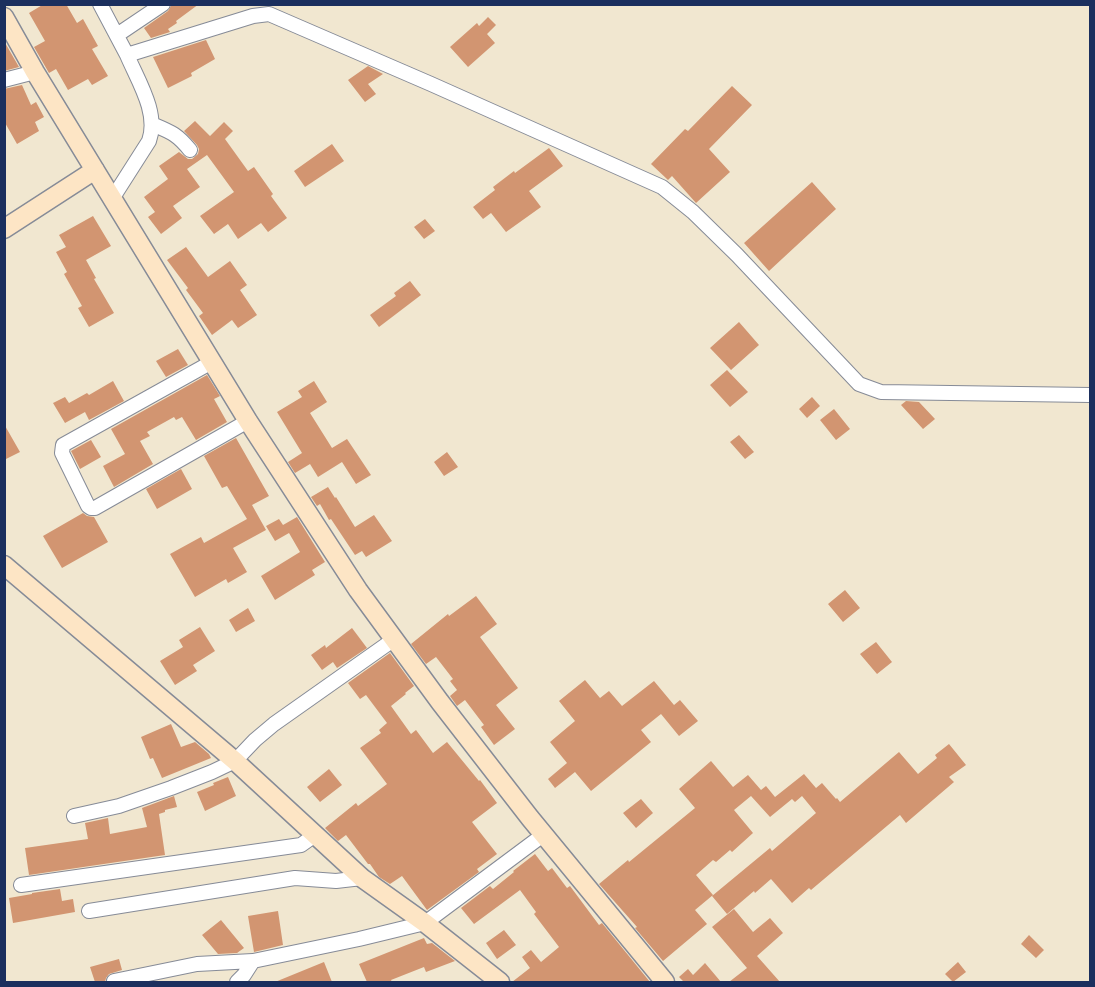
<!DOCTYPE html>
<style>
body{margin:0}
#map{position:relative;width:1095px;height:987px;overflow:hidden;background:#f1e7d0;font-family:"Architects Daughter",sans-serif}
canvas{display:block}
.frame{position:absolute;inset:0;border:6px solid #1b2f5e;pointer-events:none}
</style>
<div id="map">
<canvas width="1095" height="987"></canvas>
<div class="frame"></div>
</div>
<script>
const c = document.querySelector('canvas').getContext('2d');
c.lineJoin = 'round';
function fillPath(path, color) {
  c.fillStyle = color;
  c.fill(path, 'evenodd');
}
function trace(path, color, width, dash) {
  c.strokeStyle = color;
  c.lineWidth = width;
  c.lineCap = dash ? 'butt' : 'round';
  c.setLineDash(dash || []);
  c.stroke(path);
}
fillPath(new Path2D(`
 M 44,4 L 66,4 L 77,23 L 83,19 L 98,46 L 92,49 L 108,76 L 92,85 L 88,79 L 68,90 L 56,69 L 49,73 L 34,47 L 45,41 L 29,13 Z
 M 172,4 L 199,4 L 176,21 L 177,23 L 168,29 L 170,32 L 151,38 L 144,28 L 168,11 Z
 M 488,17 L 496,25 L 487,34 L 495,43 L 468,67 L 450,47 L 477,23 L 479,26 Z
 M 206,40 L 215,59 L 191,73 L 192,76 L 168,88 L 153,57 Z
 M 4,41 L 19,67 L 4,71 Z
 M 368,66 L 383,74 L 368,84 L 376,94 L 365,102 L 348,80 Z
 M 22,85 L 31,105 L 36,102 L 44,117 L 35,122 L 39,131 L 17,144 L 4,121 L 4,89 Z
 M 732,86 L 752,105 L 709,149 L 730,172 L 696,203 L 672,176 L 668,180 L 651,164 L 685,129 L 688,131 Z
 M 195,121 L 210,136 L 224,122 L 233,131 L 225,139 L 248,171 L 254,167 L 273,194 L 271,196 L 287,218 L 268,232 L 261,223 L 238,239 L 228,224 L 214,234 L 200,216 L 234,192 L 207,155 L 187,169 L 200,187 L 173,206 L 182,218 L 161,234 L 148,217 L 155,212 L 144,197 L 168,179 L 159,166 L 179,152 L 188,159 L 192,159 L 198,154 L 199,149 L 197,145 L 184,131 Z
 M 332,144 L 344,161 L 305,187 L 294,171 Z
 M 549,148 L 563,166 L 529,191 L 541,207 L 506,232 L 491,213 L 483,219 L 473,207 L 495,190 L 493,187 L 514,171 L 515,173 Z
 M 812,182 L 836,209 L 769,271 L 744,243 Z
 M 93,216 L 111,246 L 86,260 L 96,278 L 94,279 L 114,313 L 89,327 L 78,308 L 82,306 L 64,274 L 67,272 L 56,252 L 66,247 L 59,235 Z
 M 425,219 L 435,231 L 424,239 L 414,227 Z
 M 186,247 L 208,277 L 230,261 L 247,285 L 240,290 L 257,315 L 238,328 L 232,320 L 212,335 L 199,316 L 203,313 L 186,290 L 188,288 L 167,260 Z
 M 410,281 L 421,295 L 379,327 L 370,315 L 396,296 L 394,293 Z
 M 739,322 L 759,345 L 731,370 L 710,348 Z
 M 178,349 L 188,365 L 166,377 L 156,361 Z
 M 727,370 L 748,392 L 730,407 L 710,385 Z
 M 207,375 L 220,396 L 214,399 L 227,422 L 196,440 L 182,417 L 176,420 L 174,417 L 147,432 L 150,436 L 140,441 L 153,464 L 114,487 L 103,466 L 125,454 L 111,429 Z
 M 113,381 L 124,401 L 89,420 L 85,412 L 65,423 L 53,403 L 65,397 L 69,403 L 87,393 L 89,395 Z
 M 314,381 L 327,402 L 310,413 L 332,448 L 347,439 L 371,475 L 356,484 L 342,462 L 318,477 L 310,464 L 295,473 L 288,462 L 302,453 L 277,412 L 302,397 L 298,391 Z
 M 812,397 L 820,406 L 807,418 L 799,409 Z
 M 906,401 L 919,402 L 935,419 L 923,429 L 901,405 Z
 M 834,409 L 850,429 L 836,440 L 820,420 Z
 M 4,424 L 20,452 L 4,460 Z
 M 739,435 L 754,452 L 745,459 L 730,442 Z
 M 236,438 L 269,496 L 252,505 L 266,530 L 233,548 L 247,572 L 228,583 L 226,579 L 195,597 L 170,554 L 201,537 L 204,543 L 247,519 L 227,486 L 222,488 L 204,456 Z
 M 91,440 L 101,457 L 80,469 L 71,451 Z
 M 447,452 L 458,467 L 444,476 L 434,462 Z
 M 181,469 L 192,489 L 157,509 L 146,489 Z
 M 328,487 L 335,498 L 336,497 L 355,527 L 374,515 L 392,541 L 366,557 L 362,551 L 355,555 L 331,519 L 329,520 L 320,504 L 317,506 L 311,497 Z
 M 83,513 L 87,516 L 94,517 L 108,542 L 62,568 L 43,536 Z
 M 297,517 L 325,562 L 312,570 L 315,575 L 275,600 L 261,576 L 300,552 L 289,533 L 275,541 L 266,526 L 279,519 L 283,525 Z
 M 845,590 L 860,608 L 843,622 L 828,604 Z
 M 476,596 L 497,624 L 480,637 L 518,688 L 496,705 L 515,729 L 494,745 L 481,727 L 484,725 L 465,700 L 457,706 L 450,696 L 457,690 L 450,681 L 453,679 L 436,657 L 426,664 L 411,644 L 448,614 L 449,616 Z
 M 248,608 L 255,621 L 236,632 L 229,620 Z
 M 200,627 L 215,651 L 193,665 L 197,671 L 175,685 L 160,661 L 183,647 L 179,640 Z
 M 352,628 L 367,648 L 337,668 L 333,662 L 322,670 L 311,655 L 325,645 L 326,648 Z
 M 876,642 L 892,662 L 877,674 L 860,654 Z
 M 390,653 L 414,686 L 405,693 L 406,694 L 391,706 L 411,734 L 416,730 L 433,753 L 447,742 L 479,781 L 480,780 L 497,803 L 472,822 L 497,854 L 477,869 L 479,872 L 427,910 L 402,876 L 390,884 L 379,877 L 370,864 L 368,864 L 346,835 L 338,841 L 325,828 L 356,803 L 358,806 L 387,784 L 360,748 L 381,733 L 379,730 L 387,723 L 366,695 L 360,699 L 348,683 Z
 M 585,680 L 600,698 L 609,691 L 622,706 L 654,681 L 674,705 L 680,700 L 698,721 L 679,736 L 661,714 L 641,730 L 651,742 L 591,791 L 575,772 L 555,788 L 548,779 L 567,763 L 550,742 L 575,721 L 559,701 Z
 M 171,724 L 181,747 L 195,742 L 209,754 L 211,758 L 162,778 L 153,758 L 150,759 L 141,737 Z
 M 949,744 L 966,765 L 949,777 L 954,782 L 906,823 L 900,815 L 811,890 L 809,888 L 792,903 L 771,879 L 755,893 L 754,891 L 727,914 L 712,896 L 770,848 L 772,851 L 816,813 L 802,796 L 795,802 L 792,799 L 770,817 L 751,796 L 734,810 L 753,833 L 732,852 L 730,850 L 716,862 L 713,860 L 696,875 L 713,895 L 695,910 L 707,924 L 663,961 L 635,928 L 637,927 L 599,884 L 628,860 L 629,862 L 695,808 L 679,789 L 711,761 L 733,787 L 748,775 L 761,790 L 766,786 L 775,797 L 804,774 L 816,788 L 822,783 L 836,799 L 837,798 L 840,802 L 899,752 L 918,774 L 937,758 L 935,755 Z
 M 329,769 L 342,785 L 320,802 L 307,787 Z
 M 228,777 L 236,796 L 205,811 L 197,792 L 214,785 L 213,783 Z
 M 174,796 L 177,807 L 165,810 L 165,812 L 159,814 L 165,855 L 29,875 L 25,848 L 88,839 L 85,823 L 108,818 L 110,834 L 147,827 L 142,808 Z
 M 641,799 L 653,813 L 636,828 L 623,813 Z
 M 535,854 L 548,871 L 552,868 L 567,888 L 570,886 L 599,925 L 602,923 L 650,982 L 512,982 L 530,968 L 522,957 L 531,950 L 541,962 L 559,947 L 534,914 L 536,912 L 520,890 L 474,924 L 461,908 L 490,886 L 493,889 L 514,872 L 513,871 Z
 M 60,889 L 62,901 L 73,899 L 75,912 L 13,923 L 9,898 L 32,894 L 32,893 Z
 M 734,909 L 753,932 L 770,918 L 783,933 L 757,956 L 780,982 L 729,982 L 747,968 L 712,927 Z
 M 278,911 L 283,945 L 254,952 L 248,916 Z
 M 221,920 L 244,948 L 237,953 L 218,954 L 202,935 Z
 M 504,930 L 516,945 L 497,959 L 486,943 Z
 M 1029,935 L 1044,950 L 1036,958 L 1021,944 Z
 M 424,938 L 427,944 L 432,943 L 455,961 L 426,972 L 424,967 L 391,980 L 392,982 L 367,982 L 359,964 Z
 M 119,959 L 122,970 L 109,974 L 106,978 L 105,982 L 95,982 L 90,967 Z
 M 324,962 L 332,982 L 275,982 Z
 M 958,962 L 966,972 L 953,982 L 945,974 Z
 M 705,963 L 721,982 L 684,982 L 679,977 L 688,969 L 693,975 Z`), '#d29571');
const street = new Path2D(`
 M 100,4 L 127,55
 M 117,35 L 163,4
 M 4,80 L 35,72
 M 152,124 C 171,132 177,134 190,150
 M 112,199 L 149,141 C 159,113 138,81 127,55 L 253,16 L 269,14 L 431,84 L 662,187 L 693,212 L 737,255 L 859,384 L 881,392 L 1090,395
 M 212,362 L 63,445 L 62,453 L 88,506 L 91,508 L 95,508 L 248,421
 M 74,816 L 119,806 L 171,788 L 212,772 L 235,761 L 255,740 L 274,724 L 393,640
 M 21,885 L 301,845 L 315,835
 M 89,911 L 295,878 L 336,881 L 362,878
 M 114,981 L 197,964 L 253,961
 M 237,982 L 244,975 L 253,961 L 359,939 L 425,923 L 543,835`);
const secondary = new Path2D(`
 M 4,17 L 35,72 L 248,421 L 358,590 L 440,702 L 530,818 L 665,982
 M 4,229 L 95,170
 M 4,565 L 235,761 L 362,878 L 425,923 L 500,982`);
trace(street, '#868b97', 16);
trace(secondary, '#868b97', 21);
trace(street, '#fff', 14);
trace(secondary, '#fde5c5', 18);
</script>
